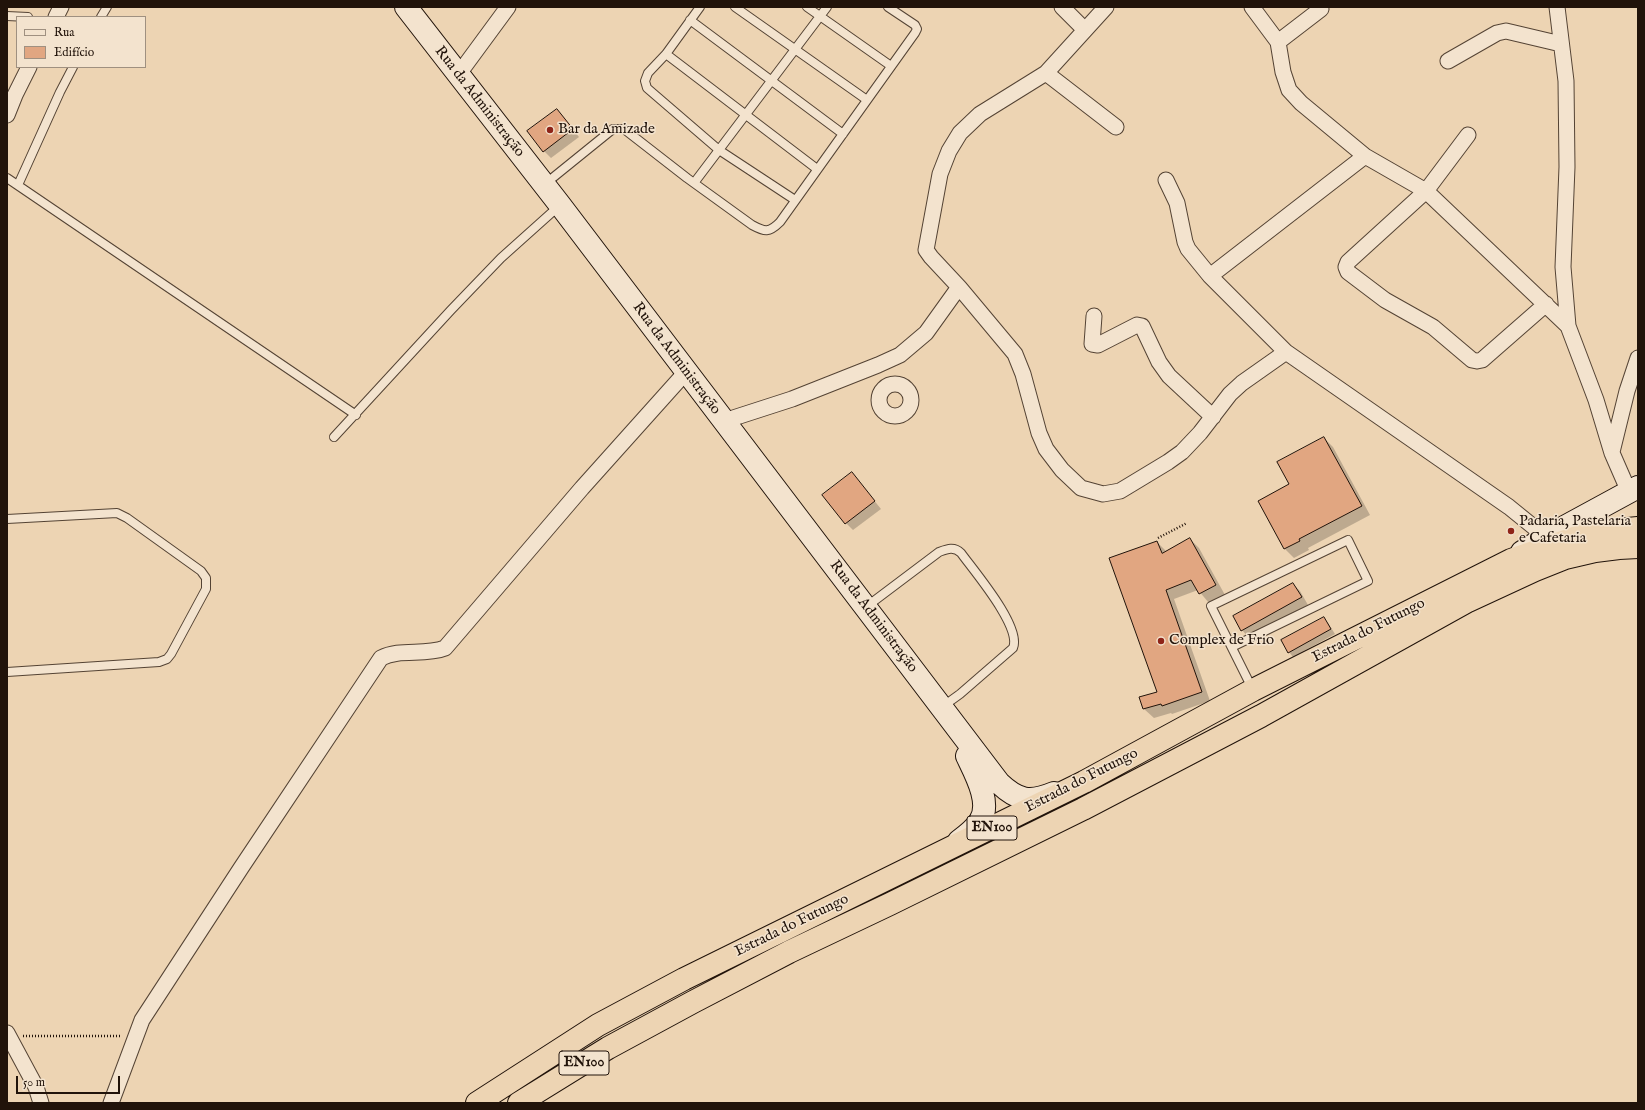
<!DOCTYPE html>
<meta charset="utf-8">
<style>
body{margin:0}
#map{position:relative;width:1645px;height:1110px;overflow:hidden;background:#edd4b3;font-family:"IM FELL English",serif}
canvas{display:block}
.frame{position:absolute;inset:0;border:8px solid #21130a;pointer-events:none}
.legend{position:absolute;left:16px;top:16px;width:130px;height:52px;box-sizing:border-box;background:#f3e3ce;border:1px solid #9f9080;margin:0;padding:5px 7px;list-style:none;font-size:12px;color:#21130a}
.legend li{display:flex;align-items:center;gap:8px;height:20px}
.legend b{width:20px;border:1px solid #9f9080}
.scale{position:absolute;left:16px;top:1076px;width:104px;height:18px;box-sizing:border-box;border:2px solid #21130a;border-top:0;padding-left:5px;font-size:12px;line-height:14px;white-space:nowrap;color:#21130a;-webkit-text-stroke:3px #f3e3ce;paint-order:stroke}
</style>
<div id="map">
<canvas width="1645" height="1110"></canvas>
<div class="frame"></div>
<ul class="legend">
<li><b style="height:5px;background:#f3e3ce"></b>Rua</li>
<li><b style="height:11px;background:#e1a681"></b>Edifício</li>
</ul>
<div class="scale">50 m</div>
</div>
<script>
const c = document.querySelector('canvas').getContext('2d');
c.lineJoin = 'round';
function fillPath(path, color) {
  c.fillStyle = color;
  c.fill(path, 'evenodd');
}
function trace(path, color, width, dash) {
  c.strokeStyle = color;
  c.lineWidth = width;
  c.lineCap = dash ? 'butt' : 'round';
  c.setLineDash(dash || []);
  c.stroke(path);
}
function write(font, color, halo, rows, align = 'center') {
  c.font = font + ' "IM FELL English",serif';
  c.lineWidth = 3;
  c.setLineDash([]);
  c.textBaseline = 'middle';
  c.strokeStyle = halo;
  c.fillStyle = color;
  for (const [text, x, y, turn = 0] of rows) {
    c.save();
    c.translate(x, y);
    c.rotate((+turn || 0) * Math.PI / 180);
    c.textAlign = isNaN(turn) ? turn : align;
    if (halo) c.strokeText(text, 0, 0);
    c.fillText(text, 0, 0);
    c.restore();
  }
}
fillPath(new Path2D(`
 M 557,110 L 579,137 L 551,158 L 544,151 Z
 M 1324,438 L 1333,447 L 1370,515 L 1308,548 L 1309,550 L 1294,558 L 1285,549 L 1259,502 L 1290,485 Z
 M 852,473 L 881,509 L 853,530 L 846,523 Z
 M 1190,539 L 1199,548 L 1225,595 L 1209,603 L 1198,590 L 1174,599 L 1210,701 L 1172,714 L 1171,713 L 1154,718 L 1144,709 L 1141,697 L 1158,692 L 1157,542 L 1166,551 Z
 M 1293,584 L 1300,591 L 1308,605 L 1249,638 L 1242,630 Z
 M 1324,618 L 1328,623 L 1335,634 L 1293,657 L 1289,652 Z`), '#0003');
const building = new Path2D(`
 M 557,109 L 573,129 L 543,152 L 527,131 Z
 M 1324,437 L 1362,506 L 1299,539 L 1300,541 L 1284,549 L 1258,501 L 1289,484 L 1277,462 Z
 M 852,472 L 875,501 L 845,524 L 822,495 Z
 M 1190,538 L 1216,585 L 1199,594 L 1191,580 L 1166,590 L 1202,692 L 1162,706 L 1161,704 L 1143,709 L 1139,697 L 1157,692 L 1109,558 L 1157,541 L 1162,553 Z
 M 1293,583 L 1302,597 L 1241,631 L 1233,616 Z
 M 1324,617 L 1331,629 L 1288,653 L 1281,640 Z`);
fillPath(building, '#e1a681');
trace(building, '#21130a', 1);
const lane = new Path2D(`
 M 700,7 L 666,54 L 648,73 L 645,81 L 647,88 L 719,150 L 795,200
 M 735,7 L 867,100
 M 807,7 L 891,66
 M 7,16 L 28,17
 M 101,17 L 107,7
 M 690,20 L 843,134
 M 666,54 L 817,169
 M 7,178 L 356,415
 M 694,183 L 827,7
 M 545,184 L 613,129 L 624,129 L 687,178 L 752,225 C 765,232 769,233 780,222 L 915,33 L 917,29 L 915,25 L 888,7
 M 18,185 L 60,92 L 73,67
 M 334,437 L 451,310 L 501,258 L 559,206
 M 7,519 L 117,513 L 127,518 L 201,571 L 206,578 L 206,589 L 171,654 L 167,659 L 159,662 L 7,672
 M 866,607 L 939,552 C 947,549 954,546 961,553 C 974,571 1022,627 1013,648 L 960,694 L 942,707
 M 1232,647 L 1368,581 L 1348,540 L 1211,606 L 1253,690`);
const street = new Path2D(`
 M 1062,7 L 1085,30
 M 1106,7 L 1046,73 L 980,114 L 960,133 L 949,151 L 940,174 L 926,250 L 931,257 L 959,287 L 1015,354 L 1023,374 L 1039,433 L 1046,449 L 1062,470 L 1081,488 L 1103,494 L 1120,491 L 1168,462 L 1182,452 L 1200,433 L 1230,394 L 1242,383 L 1286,352
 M 1252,7 L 1278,42 L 1283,72 L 1289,90 L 1301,103 L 1365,156 L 1426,191 L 1568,326
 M 1557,7 L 1566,81 L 1567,167 L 1563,267 L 1568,326 L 1596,400 L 1612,453 L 1629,492
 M 56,17 L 61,7
 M 1278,42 L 1321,9
 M 1448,61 L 1497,33 L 1506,31 L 1561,44
 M 1046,73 L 1116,127
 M 458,75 L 508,7
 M 7,115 L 15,95 L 29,67
 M 1468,135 L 1426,191 L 1348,262 L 1346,267 L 1348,272 L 1385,300 L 1433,327 L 1472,360 L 1477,361 L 1482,360 L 1546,304
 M 1166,180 L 1177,203 L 1185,242 L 1188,249 L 1210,276 L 1286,352 L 1509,507 L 1546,537
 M 1210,276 L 1365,156
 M 1094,316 L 1092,344 L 1098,345 L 1137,325 L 1142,326 L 1159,362 L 1169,376 L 1213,417
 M879 400a16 16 0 1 1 32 0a16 16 0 1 1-32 0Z
 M 724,421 L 792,399 L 878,365 L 900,355 L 926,333 L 959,287
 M 1612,452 L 1627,391 L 1638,358
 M 7,1033 L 36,1087 L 41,1103
 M 111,1103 L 142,1020 L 241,868 L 381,658 C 400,648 424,656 445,648 L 582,488 L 686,372`);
const secondary = new Path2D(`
 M 406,7 L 560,205 L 999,783 C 1018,801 1030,803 1054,793
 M 1522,552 L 1546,537 L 1638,487
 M 959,841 C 967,835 975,829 980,821 C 992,803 975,773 967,756`);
const highway = new Path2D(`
 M 477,1103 L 598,1025 L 684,979 L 1084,782 L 1253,690 L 1511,560 L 1583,535 L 1607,531 L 1638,528
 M 519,1103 L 608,1048 L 693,1002 L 789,952 L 890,904 L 1083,809 L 1261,716 L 1468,601 L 1535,570 L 1565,558 L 1595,551 L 1619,548 L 1638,547`);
trace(lane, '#544334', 10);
trace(street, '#544334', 17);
trace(secondary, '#21130a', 24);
trace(highway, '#21130a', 24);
trace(new Path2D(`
 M 1158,538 L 1187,523
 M 23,1036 L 122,1036`), '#21130a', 2.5, [1, 2]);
trace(lane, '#f3e3ce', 8);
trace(street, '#f3e3ce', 15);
trace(secondary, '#f3e3ce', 22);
trace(highway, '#edd4b3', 22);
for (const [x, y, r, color] of [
 [550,130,4,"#8f2418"],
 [1511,531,4,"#8f2418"],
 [1161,641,4,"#8f2418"]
]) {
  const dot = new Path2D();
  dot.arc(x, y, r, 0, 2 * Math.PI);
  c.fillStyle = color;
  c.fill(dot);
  trace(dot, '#f3e3ce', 1.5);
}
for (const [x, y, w] of [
 [992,828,50],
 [584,1063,50]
]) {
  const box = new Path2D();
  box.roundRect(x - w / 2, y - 12, w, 24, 3);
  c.fillStyle = '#f3e3ce';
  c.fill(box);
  trace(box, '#21130a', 1);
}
write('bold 14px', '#21130a', null, [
 ["EN100",992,828],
 ["EN100",584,1063]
]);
write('15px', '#21130a', '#f3e3ce', [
 ["Rua da Administração",479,102,52],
 ["Rua da Administração",676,359,53],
 ["Rua da Administração",873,617,53],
 ["Estrada do Futungo",1369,631,-27],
 ["Estrada do Futungo",1082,781,-27],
 ["Estrada do Futungo",792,926,-26]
]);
write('15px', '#21130a', '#f3e3ce', [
 ["Bar da Amizade",558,130],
 ["Padaria, Pastelaria",1519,522],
 ["e Cafetaria",1519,539],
 ["Complex de Frio",1169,641]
], 'left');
</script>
